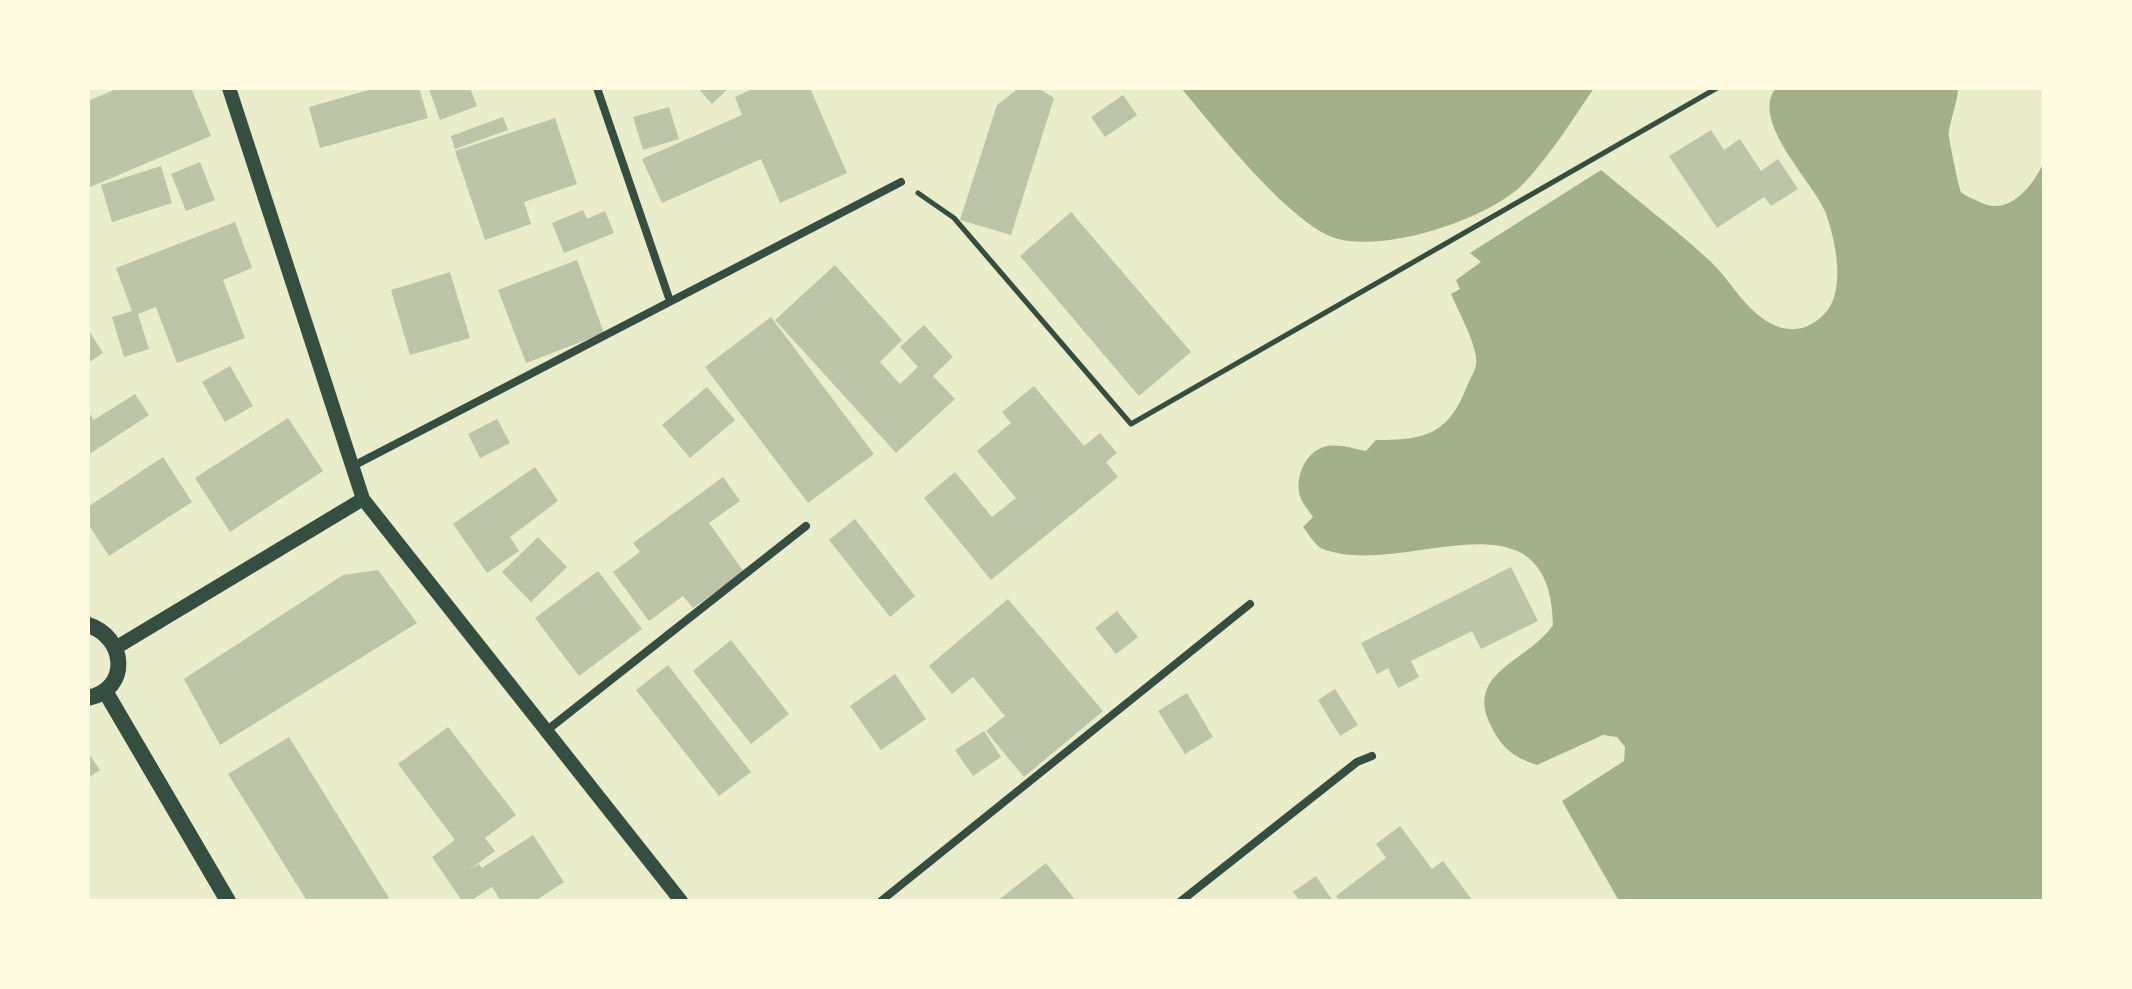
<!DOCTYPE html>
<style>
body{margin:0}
#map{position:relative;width:2132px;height:989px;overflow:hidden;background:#e9edc9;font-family:Literata,serif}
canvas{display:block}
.frame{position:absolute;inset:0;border:90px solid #fefae0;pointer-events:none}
</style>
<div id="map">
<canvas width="2132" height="989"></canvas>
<div class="frame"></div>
</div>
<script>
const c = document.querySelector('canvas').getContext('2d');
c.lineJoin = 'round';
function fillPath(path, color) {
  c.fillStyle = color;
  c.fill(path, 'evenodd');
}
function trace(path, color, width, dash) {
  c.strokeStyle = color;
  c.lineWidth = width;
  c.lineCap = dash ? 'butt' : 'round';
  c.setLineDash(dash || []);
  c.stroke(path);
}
fillPath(new Path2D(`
 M 1181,88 L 1594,88 C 1573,119 1551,154 1525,182 C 1491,219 1381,255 1332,237 C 1285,218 1215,128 1181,88 Z
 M 1776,88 L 1958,88 C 1958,103 1947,128 1949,137 C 1950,144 1959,189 1961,192 C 1965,196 1973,199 1978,201 C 2007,218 2032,188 2044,162 L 2044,901 L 1619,901 L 1562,801 L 1624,761 L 1625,747 L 1617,737 L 1603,735 L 1537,765 C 1513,757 1502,748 1491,726 C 1464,672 1528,662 1553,625 C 1550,481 1403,580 1323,549 C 1315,546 1309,534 1303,527 L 1313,517 C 1309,511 1302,503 1300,496 C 1294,476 1307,449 1328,446 C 1340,444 1355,449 1366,451 L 1376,440 C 1425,440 1448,435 1467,386 C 1471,376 1478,369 1476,357 C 1473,337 1459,313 1451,294 L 1460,289 L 1456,280 L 1481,262 L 1470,253 L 1601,170 C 1637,200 1675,229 1709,260 C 1733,282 1746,315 1779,327 C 1798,333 1814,326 1827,311 C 1846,287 1835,238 1825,211 C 1813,182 1749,120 1776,88 Z`), '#a3b18a');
fillPath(new Path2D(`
 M 119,88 L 191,88 L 211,136 L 90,187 L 88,101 Z
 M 376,88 L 419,88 L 428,118 L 320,148 L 309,107 Z
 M 470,88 L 477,106 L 440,120 L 429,89 Z
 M 698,88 L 729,88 L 712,104 Z
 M 755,88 L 810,88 L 847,173 L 780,203 L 761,159 L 662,203 L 642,159 L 742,115 L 735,97 Z
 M 1019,88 L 1038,88 L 1054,98 L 1011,235 L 960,220 L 997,105 Z
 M 1123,95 L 1137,115 L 1105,137 L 1091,117 Z
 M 669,107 L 679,139 L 643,150 L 633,117 Z
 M 503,117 L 508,130 L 455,149 L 451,136 Z
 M 555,118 L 577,184 L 524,202 L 531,224 L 485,240 L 455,151 Z
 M 1711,130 L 1724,150 L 1740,139 L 1761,171 L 1778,159 L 1798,189 L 1771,206 L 1764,197 L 1717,228 L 1669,156 Z
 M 200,162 L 215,200 L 186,211 L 171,174 Z
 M 161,166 L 172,203 L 112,222 L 101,185 Z
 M 583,210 L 587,219 L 605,211 L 614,233 L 564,253 L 552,223 Z
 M 1071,212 L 1191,352 L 1139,396 L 1020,256 Z
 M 235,222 L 252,268 L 223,280 L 245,338 L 177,363 L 156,307 L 138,314 L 149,349 L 124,357 L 112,317 L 132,311 L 116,268 Z
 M 577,260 L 604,333 L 526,363 L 498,290 Z
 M 835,265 L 902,340 L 880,362 L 900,384 L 918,367 L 900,347 L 924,325 L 953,357 L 933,376 L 955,399 L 896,453 L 775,320 Z
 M 450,272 L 470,338 L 410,355 L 391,290 Z
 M 771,317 L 874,454 L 808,503 L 705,367 Z
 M 88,329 L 103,353 L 88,363 Z
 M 230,366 L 253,406 L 225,422 L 202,382 Z
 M 1034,386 L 1084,446 L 1100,433 L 1117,453 L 1106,462 L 1118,477 L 991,580 L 924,498 L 955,472 L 992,517 L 1016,498 L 977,451 L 1011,423 L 1002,412 Z
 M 707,387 L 735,420 L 690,458 L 662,425 Z
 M 135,394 L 149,415 L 88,455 L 88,411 L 94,420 Z
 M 288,418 L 323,471 L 230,532 L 195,478 Z
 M 497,419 L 510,443 L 480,458 L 468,434 Z
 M 163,457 L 192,502 L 109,556 L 88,524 L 88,507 Z
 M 535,467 L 558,501 L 510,537 L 519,551 L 487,573 L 453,524 Z
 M 723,477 L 740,501 L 709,523 L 744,572 L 693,608 L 683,596 L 649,621 L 613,572 L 640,552 L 633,543 Z
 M 855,519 L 915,596 L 890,617 L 829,540 Z
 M 538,537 L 567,567 L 531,602 L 502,572 Z
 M 1511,567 L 1538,621 L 1481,649 L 1472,631 L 1411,661 L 1419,677 L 1398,688 L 1388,668 L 1377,674 L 1361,643 Z
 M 378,570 L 417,623 L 220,745 L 184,679 L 343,575 Z
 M 598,571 L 642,629 L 579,676 L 535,618 Z
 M 1008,599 L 1103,711 L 1024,777 L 986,731 L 1005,716 L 973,677 L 952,694 L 929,666 Z
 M 1117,611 L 1138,637 L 1116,654 L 1095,628 Z
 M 731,640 L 789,714 L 751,744 L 693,671 Z
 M 668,665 L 751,772 L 719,796 L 636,690 Z
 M 895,674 L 926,719 L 881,750 L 850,706 Z
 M 1335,689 L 1358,725 L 1340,736 L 1318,700 Z
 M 1187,693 L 1213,737 L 1185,754 L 1158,711 Z
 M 448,727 L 516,815 L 485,838 L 495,851 L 469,870 L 479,864 L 482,868 L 533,835 L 564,882 L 535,901 L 501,901 L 492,887 L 470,901 L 462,901 L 432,857 L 455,840 L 398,764 Z
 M 984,731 L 1001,757 L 973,776 L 955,750 Z
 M 289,737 L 389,898 L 385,901 L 307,901 L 228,774 Z
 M 88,752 L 100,770 L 88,778 Z
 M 1400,826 L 1432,869 L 1443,861 L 1473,901 L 1340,901 L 1336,896 L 1386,858 L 1376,844 Z
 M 1046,863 L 1076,901 L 997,901 Z
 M 1316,876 L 1333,901 L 1300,901 L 1293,892 Z`), '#bcc5a7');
trace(new Path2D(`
 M 918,193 L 954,218 L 1131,424 L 1717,88`), '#344e41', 5);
trace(new Path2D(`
 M 597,88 L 670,301
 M 353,466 L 901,182
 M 546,731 L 806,526
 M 881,901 L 1250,604
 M 1181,901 L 1357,762 L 1372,756`), '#344e41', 8);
trace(new Path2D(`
 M 229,88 L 363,499 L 681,901
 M 117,647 L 363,499`), '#344e41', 14);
trace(new Path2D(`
 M 88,625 C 126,637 131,689 88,698
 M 105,691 L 228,901`), '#344e41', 16);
</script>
